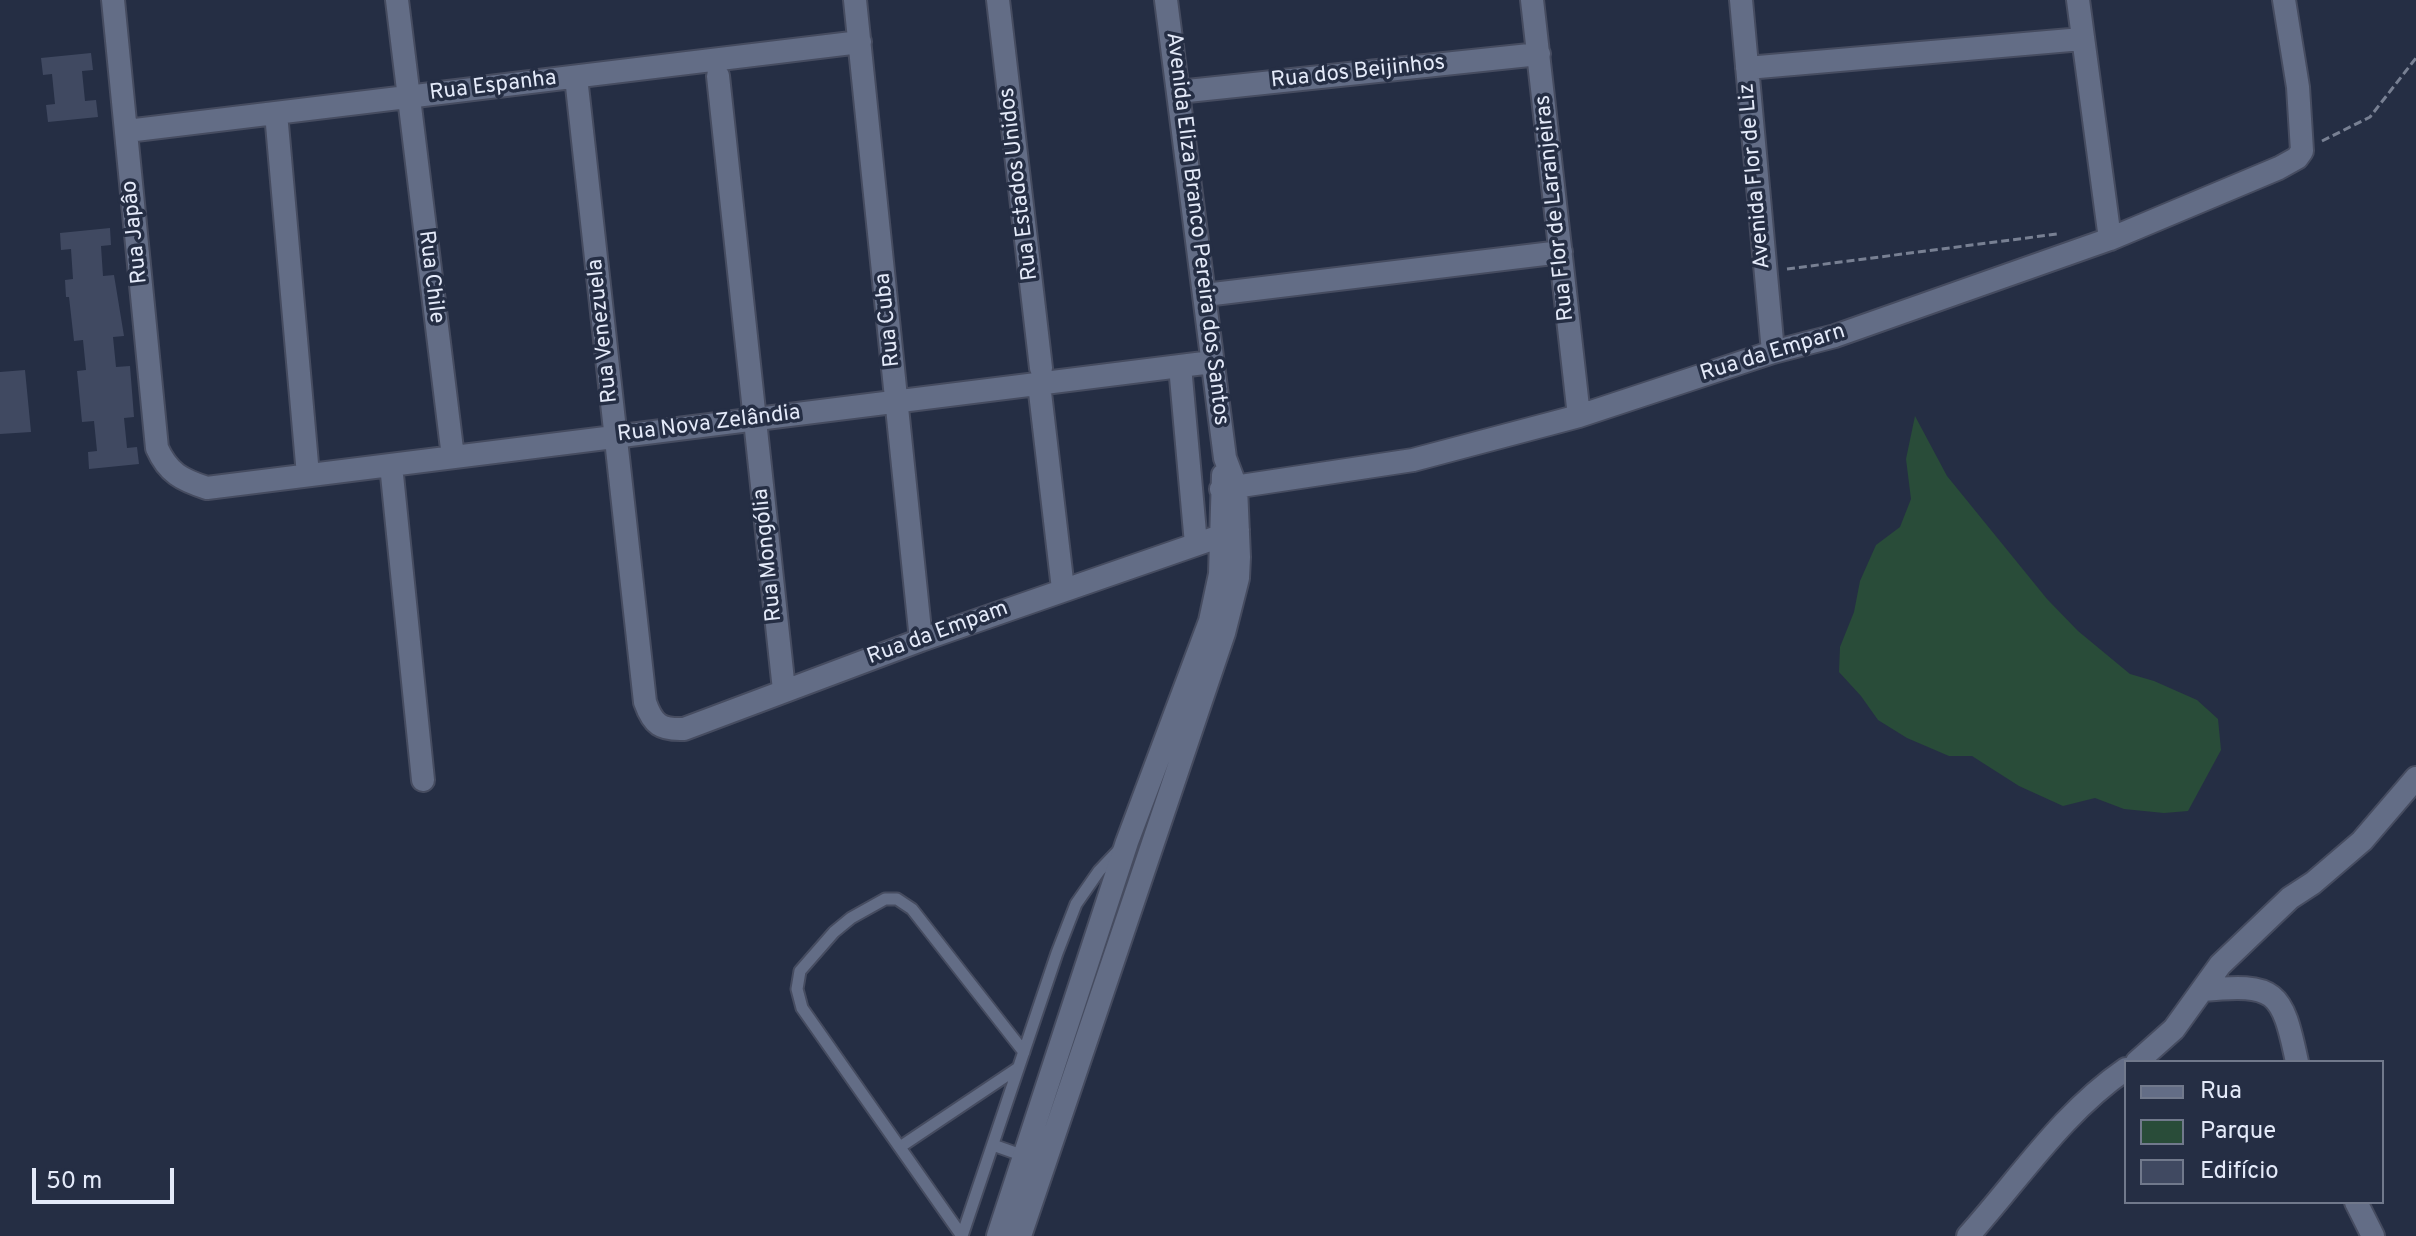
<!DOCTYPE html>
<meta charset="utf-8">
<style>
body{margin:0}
#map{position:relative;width:2416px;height:1236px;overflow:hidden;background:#252e44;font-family:Overpass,sans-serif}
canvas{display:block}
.legend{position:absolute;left:2124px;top:1060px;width:260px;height:144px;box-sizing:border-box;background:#252e44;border:2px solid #71798c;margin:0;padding:10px 14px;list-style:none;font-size:24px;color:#e4eaf9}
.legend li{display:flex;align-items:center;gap:16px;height:40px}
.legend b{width:40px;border:2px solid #71798c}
.scale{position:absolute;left:32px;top:1168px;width:142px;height:36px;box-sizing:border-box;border:4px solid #e4eaf9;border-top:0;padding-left:10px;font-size:24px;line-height:28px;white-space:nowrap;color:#e4eaf9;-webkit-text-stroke:6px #252e44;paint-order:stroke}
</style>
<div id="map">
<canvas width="2416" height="1236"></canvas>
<ul class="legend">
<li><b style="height:10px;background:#636d86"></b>Rua</li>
<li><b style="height:22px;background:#294c39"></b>Parque</li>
<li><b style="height:22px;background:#404961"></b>Edifício</li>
</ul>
<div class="scale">50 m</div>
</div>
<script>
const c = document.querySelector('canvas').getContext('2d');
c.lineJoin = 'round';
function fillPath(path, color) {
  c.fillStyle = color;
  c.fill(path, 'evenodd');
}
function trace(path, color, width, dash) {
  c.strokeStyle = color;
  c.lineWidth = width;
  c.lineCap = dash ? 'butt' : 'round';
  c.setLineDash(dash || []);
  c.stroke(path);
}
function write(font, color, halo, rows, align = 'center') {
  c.font = font + ' Overpass,sans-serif';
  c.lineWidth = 7;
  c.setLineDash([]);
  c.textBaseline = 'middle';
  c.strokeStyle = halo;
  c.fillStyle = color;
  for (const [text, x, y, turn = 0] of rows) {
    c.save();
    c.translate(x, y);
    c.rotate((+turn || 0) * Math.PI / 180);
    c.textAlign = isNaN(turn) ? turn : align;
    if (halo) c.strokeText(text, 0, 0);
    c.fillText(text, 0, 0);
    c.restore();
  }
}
fillPath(new Path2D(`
 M 1915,416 L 1947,476 L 2047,599 L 2078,631 L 2130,674 L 2154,681 L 2197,700 L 2218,719 L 2221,750 L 2188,811 L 2164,813 L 2124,809 L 2095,798 L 2063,806 L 2019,786 L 1972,756 L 1949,756 L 1907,738 L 1878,720 L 1861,696 L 1839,672 L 1840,647 L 1854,612 L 1860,581 L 1876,545 L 1900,527 L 1911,499 L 1906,459 Z`), '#294c39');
fillPath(new Path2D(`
 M 91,53 L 93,70 L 82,71 L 85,101 L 96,100 L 98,117 L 48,122 L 46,105 L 55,104 L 52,74 L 43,75 L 41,58 Z
 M 110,228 L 111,245 L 101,246 L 103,276 L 114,275 L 124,336 L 113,337 L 116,367 L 130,366 L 134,417 L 124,418 L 127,448 L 137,447 L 139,464 L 89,469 L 88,452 L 97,451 L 94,421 L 82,422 L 77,371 L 86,370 L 83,340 L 74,341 L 69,297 L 66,297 L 65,280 L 73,279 L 71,249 L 61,250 L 60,233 Z
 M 25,370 L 31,432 L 0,434 L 0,372 Z`), '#404961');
const lane = new Path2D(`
 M 993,1145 L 1024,1156
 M 900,1147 L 1018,1068
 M 962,1236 L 802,1008 L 797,989 L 800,971 L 834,932 L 851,918 L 885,899 L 897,899 L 912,909 L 1024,1052
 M 962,1236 L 1057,953 L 1076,904 L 1099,871 L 1118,851`);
const street = new Path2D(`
 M 113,0 L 157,448 C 168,473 182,480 207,488 L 1212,362
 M 397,0 L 453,457
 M 855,0 L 921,640
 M 998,0 L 1041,368
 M 1532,0 L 1579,416
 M 1741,0 L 1773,352
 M 2078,0 L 2110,239
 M 1747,68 L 2082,39
 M 718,76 L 784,690
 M 576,77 L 645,702 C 653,725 661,730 684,729 L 921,640 L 1238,530
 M 1178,92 L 1539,54
 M 276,113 L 308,475
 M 127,131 L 860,42
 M 1205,295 L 1561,252
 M 1180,366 L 1196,544
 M 1039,384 L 1063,589
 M 391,465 L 423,780
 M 1221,489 L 1413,460 L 1579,416 L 1773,352 L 1835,336 L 2110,239 L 2279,168 L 2297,158 L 2302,151 L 2298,87 L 2284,0
 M 2202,990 C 2276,983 2282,990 2297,1062
 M 2137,1062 L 2174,1029 L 2220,965 L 2290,898 L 2313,883 L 2362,841 L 2416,778
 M 2356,1202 L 2373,1236
 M 998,1236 L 1127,842 L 1210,621 L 1220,574 L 1223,475
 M 1020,1236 L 1224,633 L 1238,578 L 1239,557 L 1236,487 L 1225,458 L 1166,0
 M 1968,1236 C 2020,1178 2062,1113 2126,1069`);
trace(lane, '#464c60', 15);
trace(street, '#464c60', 26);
trace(new Path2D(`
 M 2322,141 L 2370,117 L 2416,58
 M 1787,269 L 2057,234`), '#788093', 3, [8, 4]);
trace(lane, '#636d86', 11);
trace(street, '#636d86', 22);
write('22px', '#e4eaf9', '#252e44', [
 ["Rua dos Beijinhos",1358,73,-6],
 ["Rua Espanha",493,87,-7],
 ["Avenida Flor de Liz",1756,176,-95],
 ["Rua Estados Unidos",1020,184,-97],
 ["Rua Flor de Laranjeiras",1556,208,-96],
 ["Avenida Eliza Branco Pereira dos Santos",1196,229,83],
 ["Rua Japâo",136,232,-96],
 ["Rua Chile",430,277,83],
 ["Rua Cuba",889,320,-96],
 ["Rua Venezuela",604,331,-96],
 ["Rua da Emparn",1773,354,-17],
 ["Rua Nova Zelândia",709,425,-7],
 ["Rua Mongólia",769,555,-96],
 ["Rua da Empam",938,634,-20]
]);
</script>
